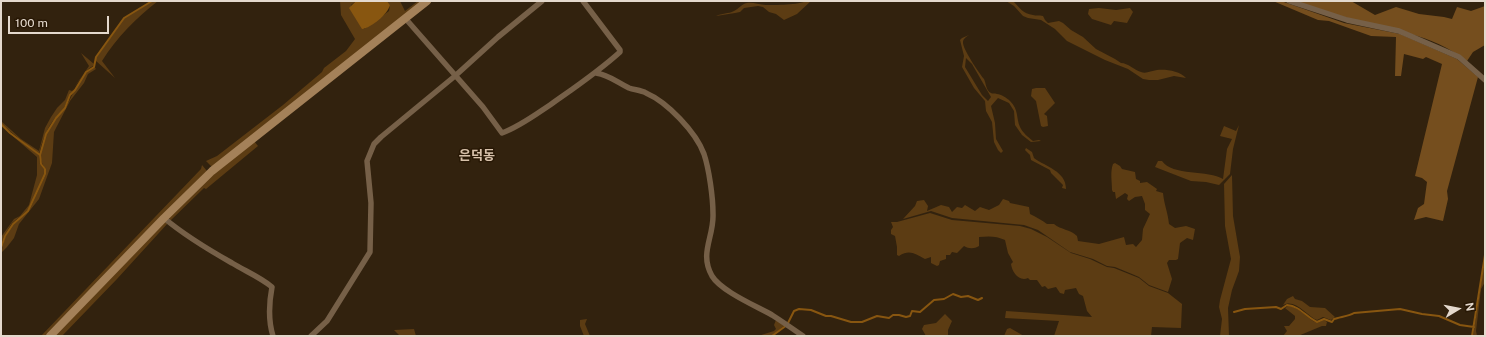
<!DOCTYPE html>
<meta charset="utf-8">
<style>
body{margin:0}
#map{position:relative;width:1486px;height:337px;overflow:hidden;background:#32220e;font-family:"Public Sans",sans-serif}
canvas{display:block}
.frame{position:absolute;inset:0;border:2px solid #e4d9cd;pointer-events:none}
.north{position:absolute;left:1438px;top:289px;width:40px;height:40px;-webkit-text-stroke:3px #281805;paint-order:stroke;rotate:80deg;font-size:11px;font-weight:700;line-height:16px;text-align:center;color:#e4d9cd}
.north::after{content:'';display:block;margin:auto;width:14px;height:18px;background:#e4d9cd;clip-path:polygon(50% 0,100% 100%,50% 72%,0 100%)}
.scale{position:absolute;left:8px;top:16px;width:101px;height:18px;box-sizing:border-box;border:2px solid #e4d9cd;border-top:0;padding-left:5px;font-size:12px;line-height:14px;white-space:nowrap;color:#e4d9cd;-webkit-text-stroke:3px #281805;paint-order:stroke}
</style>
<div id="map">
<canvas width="1486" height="337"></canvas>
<div class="frame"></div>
<div class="north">N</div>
<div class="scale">100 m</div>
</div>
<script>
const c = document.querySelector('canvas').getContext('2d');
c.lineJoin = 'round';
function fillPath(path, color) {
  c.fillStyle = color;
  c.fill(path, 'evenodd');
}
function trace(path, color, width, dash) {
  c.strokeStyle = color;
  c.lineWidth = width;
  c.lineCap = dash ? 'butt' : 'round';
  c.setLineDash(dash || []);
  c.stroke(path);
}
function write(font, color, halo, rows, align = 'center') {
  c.font = font + ' "Public Sans","Noto Sans KR",sans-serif';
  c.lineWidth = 3;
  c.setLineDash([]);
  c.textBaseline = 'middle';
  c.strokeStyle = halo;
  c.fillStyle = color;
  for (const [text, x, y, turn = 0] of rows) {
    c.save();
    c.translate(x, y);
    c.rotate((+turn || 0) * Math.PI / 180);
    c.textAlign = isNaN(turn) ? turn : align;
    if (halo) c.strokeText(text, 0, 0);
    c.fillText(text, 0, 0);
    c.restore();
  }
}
fillPath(new Path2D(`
 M 153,1 L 158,1 C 136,18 117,37 102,61 L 115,78 L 96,61 L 96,58 L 124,18 Z
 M 340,1 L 356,1 L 351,5 L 364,29 L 389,11 L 390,5 L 387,1 L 400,1 L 405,11 L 418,1 L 423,1 L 212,167 L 206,161 L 217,156 L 283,105 L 322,72 L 324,68 L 346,51 L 355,39 L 341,15 Z
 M 806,1 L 811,1 L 797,14 L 784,20 L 776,14 L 769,12 L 763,7 L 758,6 L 744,8 L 740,12 L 735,13 L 716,16 C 722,13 728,14 734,11 C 739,9 741,4 747,3 C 753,2 759,5 766,5 C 774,5 800,5 806,1 Z
 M 1006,1 L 1013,1 C 1019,7 1023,14 1033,15 C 1036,16 1039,15 1043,16 L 1045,20 L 1048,23 L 1059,21 L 1063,23 L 1071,30 L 1083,37 L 1096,49 L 1115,59 L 1121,63 C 1128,63 1134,70 1141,72 C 1146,74 1151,71 1157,70 C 1166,69 1180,71 1186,78 L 1174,76 L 1158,80 L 1149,80 L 1143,79 L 1128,69 L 1105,60 L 1067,41 L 1055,29 L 1041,20 L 1028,18 L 1023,16 L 1014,6 Z
 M 1099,8 L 1116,10 L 1130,8 L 1133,12 L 1127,23 L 1114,21 L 1111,25 L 1092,19 L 1088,14 L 1089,9 Z
 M 969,35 C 966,37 963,39 963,42 C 962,48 979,73 984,79 C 986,83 986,91 991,93 C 992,94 995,93 997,94 C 1001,94 1007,98 1010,101 C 1019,110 1016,118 1020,127 C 1022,132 1028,137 1033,141 L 1039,140 L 1041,141 L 1031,142 L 1022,135 L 1015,125 L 1014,111 L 1009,103 L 998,98 L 991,106 L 995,123 L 996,139 L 1003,151 L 1001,153 L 998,150 L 994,142 L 992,122 L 986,111 L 985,101 L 974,88 L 962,67 L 964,56 L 960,40 L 962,38 ZM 966,58 L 972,64 L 991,97 L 988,101 L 982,95 L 965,67 Z
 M 81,53 L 94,64 L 93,66 C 82,71 70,95 65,106 C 63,110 58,114 55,118 C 47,128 42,141 39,154 L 11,132 L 1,123 L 1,121 L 21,139 L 39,151 L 45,128 L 51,117 L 57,108 L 65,100 L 69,90 L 72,91 L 89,66 Z
 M 94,67 L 96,69 L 88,74 L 84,83 L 70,101 L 56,128 L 54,132 L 52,163 L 39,199 L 19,224 L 14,238 L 7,247 L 1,253 L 5,237 L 13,224 L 29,211 L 46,174 L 46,169 C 33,157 47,130 56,118 C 59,114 64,111 66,107 C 72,96 82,72 94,67 Z
 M 1036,88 L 1045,88 L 1055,103 L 1044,114 L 1047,116 L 1048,126 L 1043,127 L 1041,126 L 1036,101 L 1031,96 L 1032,89 Z
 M 1,125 L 10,133 L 39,155 L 40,164 L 45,170 L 45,174 L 28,210 L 12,223 L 4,236 L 1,246 L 1,237 L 14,219 L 20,216 L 29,205 L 37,175 L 37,157 L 1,126 Z
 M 1239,125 L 1233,149 L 1230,174 L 1219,185 L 1206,182 L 1191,181 L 1155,167 L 1158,161 L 1162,161 C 1172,176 1209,170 1223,179 L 1227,149 L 1232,139 L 1220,136 L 1224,126 L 1236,131 Z
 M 254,141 L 258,146 L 206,189 L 204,188 L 170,221 L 169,217 L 202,184 Z
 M 1026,148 L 1032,152 L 1034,158 C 1046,167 1066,171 1066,189 L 1062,188 L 1063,185 L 1051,173 L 1050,170 L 1031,160 L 1030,155 L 1025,150 Z
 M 1115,163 L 1120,166 L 1122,169 L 1135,172 L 1136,179 L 1140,181 L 1140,183 L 1147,182 L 1157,189 L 1156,191 L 1163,193 C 1164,204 1168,213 1169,224 L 1175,228 L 1186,226 L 1195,229 L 1193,240 L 1187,238 L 1180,243 L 1178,259 L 1176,260 L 1169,260 L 1167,263 L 1172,279 L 1168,292 L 1149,285 L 1139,277 L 1132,274 L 1115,267 L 1107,266 L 1093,259 L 1070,252 L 1038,230 L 1024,225 L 952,218 L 931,211 L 903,219 L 915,206 L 917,201 L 924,200 L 928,206 L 927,211 L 941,205 L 949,207 L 952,212 L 957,207 L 962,208 L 965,205 L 975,211 L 980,207 L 989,210 L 999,205 L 1003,199 L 1009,201 L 1010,203 L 1029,207 L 1030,214 C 1036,217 1042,220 1047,224 L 1054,224 C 1061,230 1070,229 1077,236 L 1078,241 L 1099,244 L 1124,237 L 1126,245 L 1133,244 L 1136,247 L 1142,240 L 1143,229 L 1150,214 L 1145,210 L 1145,204 L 1142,196 L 1135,197 L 1129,201 L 1127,199 L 1128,195 L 1125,193 L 1116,199 L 1115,192 L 1113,192 L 1112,190 C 1112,181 1110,172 1113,164 Z
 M 202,165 L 207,171 L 45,336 L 41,336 L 201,169 Z
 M 1232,175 L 1233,216 L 1240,257 L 1239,271 L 1232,290 L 1228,308 L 1229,336 L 1220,336 L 1222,319 L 1219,307 L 1220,300 L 1231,259 L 1225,226 L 1224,184 Z
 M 930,213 L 952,220 L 1020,226 L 1031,229 L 1047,237 L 1071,253 L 1090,259 L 1107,267 L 1114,268 L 1139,278 L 1149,286 L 1168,293 L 1182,304 L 1181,328 L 1152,327 L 1151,336 L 1054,336 L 1059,321 L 1005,318 L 1006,311 L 1092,317 L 1087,311 L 1083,296 L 1079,294 L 1076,288 L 1065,290 L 1064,294 L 1060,293 L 1056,287 L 1048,289 L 1045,286 L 1042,287 L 1037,280 L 1030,280 L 1028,278 C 1019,282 1012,272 1011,264 L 1013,262 L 1008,253 L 1005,240 C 997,236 989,236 979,237 L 979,246 C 974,249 969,249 964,246 L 957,253 L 952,252 L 950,255 L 946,255 L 946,259 L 940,261 L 939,265 L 937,266 L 931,263 L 931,257 L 925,259 C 915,254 910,249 899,256 L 897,255 L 897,247 L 895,236 L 891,234 L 891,230 L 893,227 L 891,222 L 897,222 Z
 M 164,222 L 168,223 L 117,279 L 62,336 L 55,336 Z
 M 1485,258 L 1485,282 L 1481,289 L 1476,331 L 1477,336 L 1473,336 Z
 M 1293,296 L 1295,299 L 1302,301 L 1310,307 L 1325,308 L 1335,317 L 1331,320 L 1323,317 L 1317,320 C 1307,316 1295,298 1283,305 L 1287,299 Z
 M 1288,306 C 1300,307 1306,318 1317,323 L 1324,320 L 1327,322 L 1326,326 L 1322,326 L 1298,336 L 1283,336 L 1287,331 L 1284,326 L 1289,326 L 1295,319 L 1295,316 L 1285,308 Z
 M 945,314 L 952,321 L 948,330 L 948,336 L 926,336 L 922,329 L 924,325 L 936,323 Z
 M 587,319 L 585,324 L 590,336 L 584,336 L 580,326 L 580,320 Z
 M 776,320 L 785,325 L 772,336 L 758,336 L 774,331 L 776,329 L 774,325 Z
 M 1010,328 L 1024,336 L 1004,336 L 1007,329 Z
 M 414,329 L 416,336 L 400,336 L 394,330 Z`), '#5c3c13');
fillPath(new Path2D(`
 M 1273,1 L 1281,1 L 1344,23 L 1400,34 L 1457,59 L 1478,77 L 1447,191 L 1448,199 L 1443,221 L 1426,217 L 1414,220 L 1418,208 L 1424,204 L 1427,182 L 1422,178 L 1415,176 L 1442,64 L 1426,57 L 1423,59 L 1404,54 L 1401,76 L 1395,76 L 1396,37 L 1371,36 L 1329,21 L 1318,20 Z
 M 1295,1 L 1351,1 L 1375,15 L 1396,7 L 1419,14 L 1444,17 L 1452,19 L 1457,7 L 1471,11 L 1485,6 L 1485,45 L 1473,52 L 1467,61 C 1430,33 1393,31 1351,19 C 1332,14 1314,7 1295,1 Z`), '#754e1e');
fillPath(new Path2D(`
 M 356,1 L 387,1 L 390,5 C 388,14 371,28 362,29 L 349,8 Z`), '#885610');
trace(new Path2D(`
 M 1,124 L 10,133 L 40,155
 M 1,248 L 5,236 L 13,224 L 28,211 L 45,174 L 45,169 L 41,164 L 40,155 L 46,134 L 56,118 L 65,108 L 70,95 L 75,90 L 86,72 L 94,67 L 96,57 L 124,18 L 152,1
 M 1234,312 L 1245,309 L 1276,307 L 1281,309 L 1287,305 C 1300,306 1306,317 1317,322 L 1324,319 L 1332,322 L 1334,319 C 1339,317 1350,316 1354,313 L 1400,309 L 1422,314 L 1439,316 L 1460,325 L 1474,327
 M 772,336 L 787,325 L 794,311 L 799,309 L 811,310 L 826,316 L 831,316 L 851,322 L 862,322 L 877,316 L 889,318 L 893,315 L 899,315 L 906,317 L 910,316 L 912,311 L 920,312 L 934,300 L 944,299 L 953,294 L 961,297 L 968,296 L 978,300 L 982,298
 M 1472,336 L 1485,255`), '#885610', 2);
trace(new Path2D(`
 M 1289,1 L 1347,20 L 1399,31 L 1459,57 L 1485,80
 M 405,18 L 483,107 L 502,133 C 519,127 535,115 550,105 C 574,88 598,72 620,52 L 620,50 L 583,1
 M 596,73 C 609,75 617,82 629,88 C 634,90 641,90 646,93 C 667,102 696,132 704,154 C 709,169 713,197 713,214 C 714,237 699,253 712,276 C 721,291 756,306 772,315 C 783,322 793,329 803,336
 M 164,218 C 184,235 209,250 232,263 C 245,271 260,277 272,287 C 269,303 268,320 273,336
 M 311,336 L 327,321 L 370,252 L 371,203 L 367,161 L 374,144 L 381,137 L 455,76 L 498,37 L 542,1`), '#766048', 5.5);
trace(new Path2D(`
 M 50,336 L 164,218 L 212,171 L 427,1`), '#a48159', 8);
write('bold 13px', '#d7c1aa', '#281805', [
 ["은덕동",477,156]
]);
</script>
